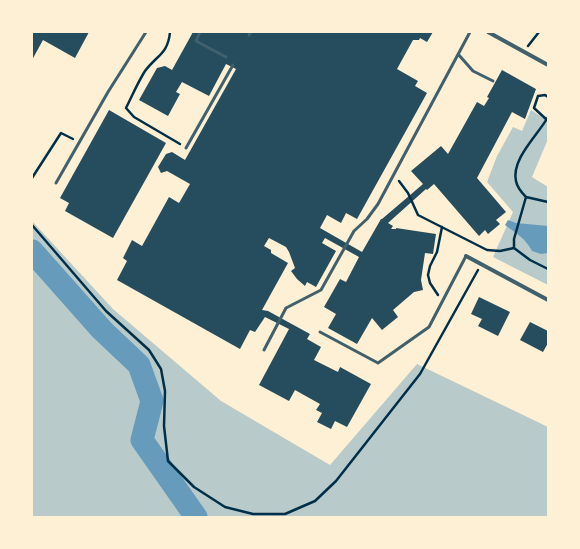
<!DOCTYPE html>
<style>
body{margin:0}
#map{position:relative;width:580px;height:549px;overflow:hidden;background:#fdf0d5;font-family:Karla,sans-serif}
canvas{display:block}
.frame{position:absolute;inset:0;border:33px solid #fdf0d5;pointer-events:none}
</style>
<div id="map">
<canvas width="580" height="549"></canvas>
<div class="frame"></div>
</div>
<script>
const c = document.querySelector('canvas').getContext('2d');
c.lineJoin = 'round';
function fillPath(path, color) {
  c.fillStyle = color;
  c.fill(path, 'evenodd');
}
function trace(path, color, width, dash) {
  c.strokeStyle = color;
  c.lineWidth = width;
  c.lineCap = dash ? 'butt' : 'round';
  c.setLineDash(dash || []);
  c.stroke(path);
}
fillPath(new Path2D(`
 M 531,110 L 548,121 L 548,139 L 532,177 L 548,187 L 548,285 L 493,257 L 513,212 L 487,182 L 497,156 L 513,127 L 522,131 Z
 M 32,221 L 113,309 L 221,401 L 330,465 L 417,364 L 548,427 L 548,517 L 32,517 Z`), '#b9caca');
fillPath(new Path2D(`
 M 508,220 L 516,223 L 548,226 L 548,253 L 541,254 L 532,251 C 526,239 516,233 505,225 Z`), '#669bbc');
trace(new Path2D(`
 M 32,251 L 102,330 L 139,365 L 152,401 L 142,440 L 196,517`), '#669bbc', 23);
fillPath(new Path2D(`
 M 32,32 L 89,32 L 75,58 L 43,40 L 32,60 Z
 M 193,32 L 433,32 L 427,42 L 420,38 L 419,40 L 413,40 L 397,69 L 418,81 L 415,86 L 427,93 L 357,219 L 346,213 L 341,223 L 327,215 L 320,228 L 362,252 L 381,219 L 382,219 L 423,184 L 411,171 L 441,146 L 448,154 L 477,102 L 484,106 L 489,98 L 487,97 L 502,70 L 536,89 L 525,119 L 512,112 L 477,178 L 506,212 L 496,220 L 500,224 L 488,234 L 485,230 L 479,236 L 434,184 L 427,190 L 426,189 L 388,223 L 393,226 L 391,229 L 396,229 L 396,228 L 436,234 L 433,254 L 425,253 L 421,280 L 423,290 L 414,292 L 393,310 L 398,317 L 382,330 L 372,318 L 357,344 L 328,328 L 336,314 L 324,307 L 340,279 L 346,282 L 359,257 L 325,238 L 322,243 L 336,251 L 316,287 L 307,282 L 305,286 L 297,279 L 291,271 L 295,268 L 289,252 L 286,247 L 269,238 L 264,246 L 271,250 L 271,253 L 288,263 L 262,310 L 268,311 L 310,334 L 307,339 L 321,347 L 314,360 L 338,372 L 340,367 L 371,384 L 347,427 L 335,421 L 331,429 L 317,422 L 322,413 L 316,410 L 320,404 L 295,390 L 289,401 L 259,385 L 289,329 L 265,317 L 255,332 L 250,330 L 240,349 L 117,280 L 127,261 L 123,258 L 132,240 L 142,246 L 169,197 L 179,203 L 190,184 L 167,171 L 161,173 L 158,167 L 166,154 L 172,152 L 185,160 L 236,69 L 226,64 L 209,96 L 182,82 L 176,92 L 180,94 L 168,116 L 139,100 L 157,68 L 165,66 L 172,70 Z
 M 109,110 L 166,143 L 113,238 L 65,211 L 69,203 L 60,198 Z
 M 479,297 L 510,312 L 498,336 L 478,326 L 482,319 L 471,314 Z
 M 530,322 L 548,331 L 548,343 L 543,352 L 520,340 Z`), '#264d5e');
trace(new Path2D(`
 M 170,32 C 168,54 157,55 145,71 C 138,82 132,96 126,108 L 134,117 L 180,144
 M 528,46 L 539,32
 M 548,117 C 538,135 511,159 516,181 C 517,187 522,193 526,197 L 548,202
 M 547,120 L 534,108 L 538,96 L 545,95 L 548,97
 M 32,178 L 61,133 L 73,139
 M 399,181 L 408,193 L 418,215 L 487,250 L 500,251 L 514,248
 M 32,225 L 106,311 L 149,350 L 161,369 L 165,391 L 164,426 L 168,461 L 194,487 L 225,507 L 253,514 L 285,514 L 315,501 L 336,481 L 420,374 L 478,270
 M 514,248 L 514,239 L 526,197
 M 514,248 L 530,260 L 548,269
 M 438,295 L 430,283 L 428,275 L 430,266 L 437,252 L 442,227`), '#003049', 2.5);
trace(new Path2D(`
 M 200,32 L 196,41 L 226,57
 M 249,35 L 251,32
 M 458,54 L 473,71 L 493,81
 M 186,148 L 233,65
 M 56,183 L 108,92 L 146,32
 M 320,332 L 378,363 L 429,327 L 466,256
 M 264,350 L 286,308 L 321,290 L 354,231 L 367,219 L 378,204 L 470,32`), '#3f606c', 3);
trace(new Path2D(`
 M 488,32 L 548,65
 M 466,256 L 548,300`), '#3f606c', 4);
</script>
